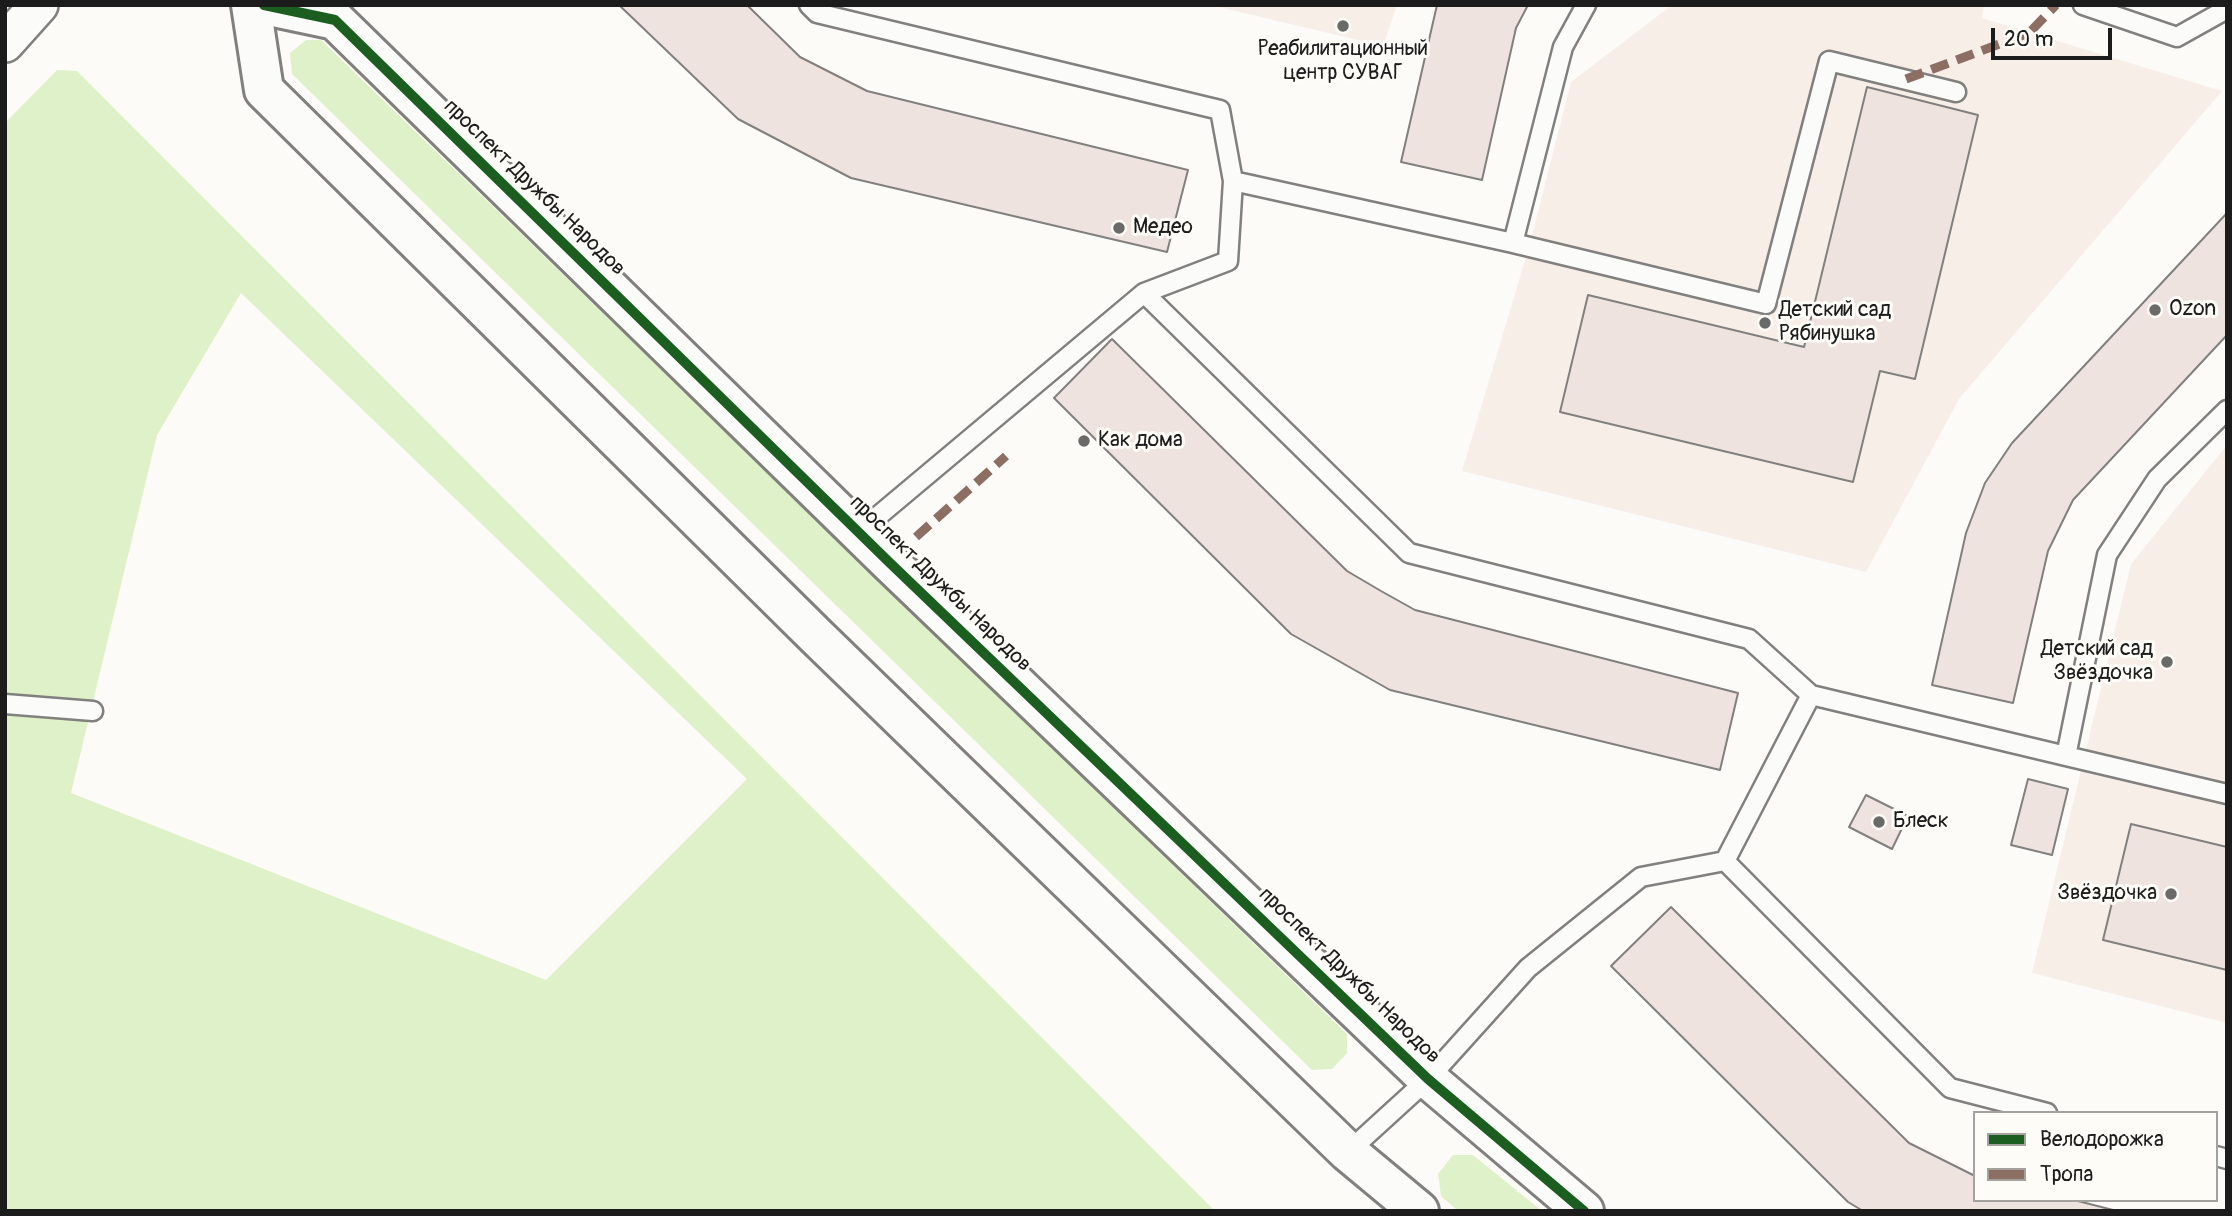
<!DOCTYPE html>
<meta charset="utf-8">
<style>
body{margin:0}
#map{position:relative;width:2232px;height:1216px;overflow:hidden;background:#fcfbf8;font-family:Pangolin,sans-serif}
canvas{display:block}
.frame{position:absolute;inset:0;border:7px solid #1c1c1c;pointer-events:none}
.legend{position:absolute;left:1973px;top:1111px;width:245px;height:91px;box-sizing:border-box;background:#fdfcf7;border:2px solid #a3a29f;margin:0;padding:9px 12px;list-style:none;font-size:21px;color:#1c1c1c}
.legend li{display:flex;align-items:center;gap:14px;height:35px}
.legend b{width:35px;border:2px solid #a3a29f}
.scale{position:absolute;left:1991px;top:28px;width:121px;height:32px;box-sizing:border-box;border:4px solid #1c1c1c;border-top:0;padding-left:9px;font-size:21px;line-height:24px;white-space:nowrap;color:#1c1c1c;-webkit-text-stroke:5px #fdfcf7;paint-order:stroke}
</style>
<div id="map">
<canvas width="2232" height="1216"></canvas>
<div class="frame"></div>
<ul class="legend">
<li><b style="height:9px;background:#1b5e20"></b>Велодорожка</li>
<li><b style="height:9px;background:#8d6e63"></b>Тропа</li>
</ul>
<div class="scale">20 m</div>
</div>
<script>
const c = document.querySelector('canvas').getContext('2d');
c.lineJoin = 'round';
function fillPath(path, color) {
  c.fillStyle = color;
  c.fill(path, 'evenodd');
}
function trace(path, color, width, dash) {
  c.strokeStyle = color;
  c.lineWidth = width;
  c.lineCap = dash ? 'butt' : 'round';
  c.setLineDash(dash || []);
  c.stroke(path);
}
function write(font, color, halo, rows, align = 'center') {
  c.font = font + ' Pangolin,sans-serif';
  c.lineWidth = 6;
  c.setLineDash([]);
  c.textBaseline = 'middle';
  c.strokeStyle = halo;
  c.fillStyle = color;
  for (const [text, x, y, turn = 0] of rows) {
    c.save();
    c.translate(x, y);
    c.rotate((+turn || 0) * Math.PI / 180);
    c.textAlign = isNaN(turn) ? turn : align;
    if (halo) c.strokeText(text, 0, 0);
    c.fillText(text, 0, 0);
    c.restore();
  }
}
fillPath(new Path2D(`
 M 1210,5 L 1397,5 L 1383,46 Z
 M 1672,5 L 1984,5 L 1982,18 L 2222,91 L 1959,399 L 1866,572 L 1462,471 L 1529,247 L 1571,82 Z
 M 2227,445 L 2227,1023 L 2032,973 L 2131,564 Z`), '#f8eee8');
fillPath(new Path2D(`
 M 306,40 L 321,40 L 1347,1034 L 1347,1053 L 1332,1069 L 1312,1070 L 292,74 L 290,53 Z
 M 57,70 L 77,71 L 1215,1211 L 5,1211 L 5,123 ZM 241,293 L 747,779 L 546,980 L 71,793 L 157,435 Z
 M 1453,1155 L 1473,1155 L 1542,1211 L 1458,1211 L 1441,1196 L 1438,1174 Z`), '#dff1c8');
const building = new Path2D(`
 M 619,5 L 747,5 L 800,57 L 867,91 L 1188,170 L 1167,252 L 851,178 L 738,119 Z
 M 1437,5 L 1528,5 L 1516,28 L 1482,180 L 1401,162 Z
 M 1867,87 L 1978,115 L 1915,379 L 1880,371 L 1853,482 L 1560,412 L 1588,295 L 1804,347 Z
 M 2227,213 L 2227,335 L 2073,500 L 2048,551 L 2013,703 L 1932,685 L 1966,533 L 1985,483 L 2012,443 Z
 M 1112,339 L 1347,571 L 1381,591 L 1415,610 L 1738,693 L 1720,770 L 1390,690 L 1291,634 L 1054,398 Z
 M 2028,779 L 2068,789 L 2052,855 L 2011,845 Z
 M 1866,795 L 1908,816 L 1892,849 L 1849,827 Z
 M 2131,824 L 2227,847 L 2227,970 L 2103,940 Z
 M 1671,907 L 1909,1143 L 1975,1176 L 1975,1200 L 2074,1200 L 2117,1211 L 1863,1211 L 1848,1202 L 1611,966 Z`);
fillPath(building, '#efe3df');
trace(building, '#81807f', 2);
const lane = new Path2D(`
 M 809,5 L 817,13 L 1220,110 L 1233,181 L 1228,261 L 1144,293 L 859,532
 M 2083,5 L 2177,37 L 2227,9
 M 1233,181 L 1513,243 L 1563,47 L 1586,5
 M 1513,243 L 1766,304 L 1829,61 L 1956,92
 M 1144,293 L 1409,553 L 1749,639 L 1811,695 L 2066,756 L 2107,555 L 2157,479 L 2227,410
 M 1811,695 L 1725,861 L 1950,1088 L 2047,1113
 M 5,704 L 93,711
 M 2066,756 L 2227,794
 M 1348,1152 L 1428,1079 L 1528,968 L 1641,877 L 1725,861
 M 2216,1156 L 2227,1159`);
const street = new Path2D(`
 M 5,43 L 39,5`);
const secondary = new Path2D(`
 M 251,5 L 264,90 L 816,636 L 1348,1152 L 1419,1211
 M 264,5 L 335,20 L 890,563 L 1428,1079 L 1584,1211`);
trace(lane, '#81807f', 23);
trace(street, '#81807f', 42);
trace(secondary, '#81807f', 44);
trace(lane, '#fbfbf9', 18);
trace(street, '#fbfbf9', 37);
trace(secondary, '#fbfbf9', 38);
trace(new Path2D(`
 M 1906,79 L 2029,33 L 2056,5
 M 916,537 L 1006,456`), '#8d6e63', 9, [18, 9]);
trace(new Path2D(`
 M 264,5 L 335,20 L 890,563 L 1428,1079 L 1584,1211`), '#1b5e20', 10);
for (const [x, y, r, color] of [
 [1343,26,7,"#6a6a69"],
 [1119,228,7,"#6a6a69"],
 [2155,310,7,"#6a6a69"],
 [1765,323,7,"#6a6a69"],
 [1084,441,7,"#6a6a69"],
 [2167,662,7,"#6a6a69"],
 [1879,822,7,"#6a6a69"],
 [2171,894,7,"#6a6a69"]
]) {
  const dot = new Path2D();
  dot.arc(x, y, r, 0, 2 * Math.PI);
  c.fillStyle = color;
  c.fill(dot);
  trace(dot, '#fdfcf7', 2.5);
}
write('21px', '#1c1c1c', '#fdfcf7', [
 ["Реабилитационный",1343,50,"center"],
 ["центр СУВАГ",1343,74,"center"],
 ["Медео",1133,228],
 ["Ozon",2169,310],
 ["Детский сад",1779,311],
 ["Рябинушка",1779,335],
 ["Как дома",1098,441],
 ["Детский сад",2153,650,"right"],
 ["Звёздочка",2153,674,"right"],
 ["Блеск",1893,822],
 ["Звёздочка",2157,894,"right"]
], 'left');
write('21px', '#1c1c1c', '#fdfcf7', [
 ["проспект Дружбы Народов",534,188,44],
 ["проспект Дружбы Народов",940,584,44],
 ["проспект Дружбы Народов",1349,976,44]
]);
</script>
